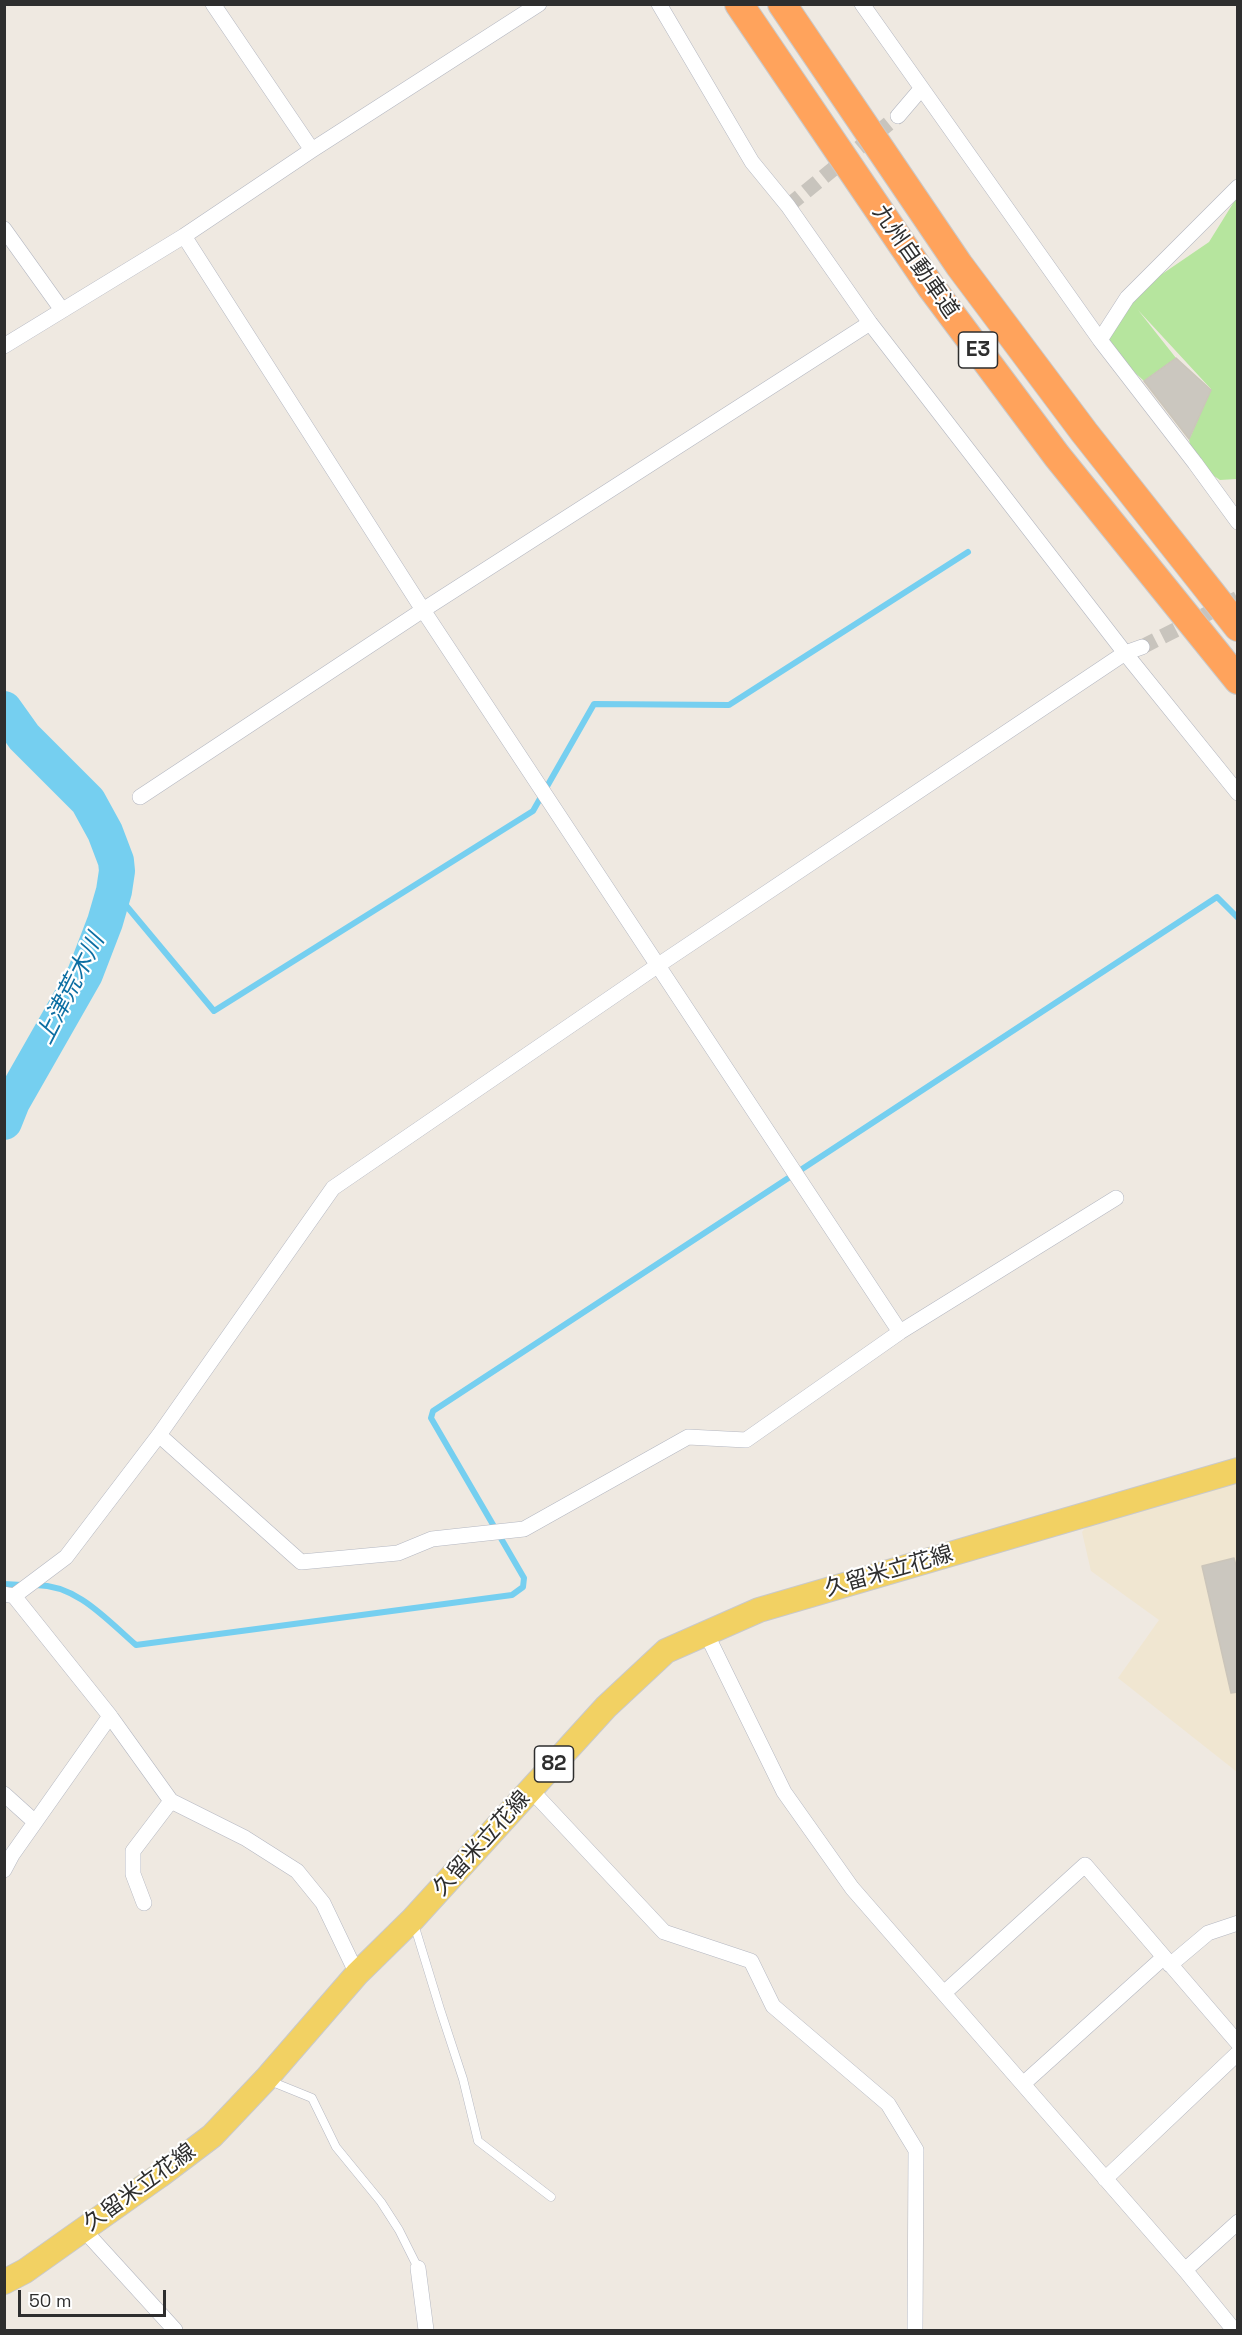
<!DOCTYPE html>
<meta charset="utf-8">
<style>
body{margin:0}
#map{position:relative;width:1242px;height:2335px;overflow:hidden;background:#efe9e1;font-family:"Space Grotesk",sans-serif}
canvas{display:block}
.frame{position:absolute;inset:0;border:6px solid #2e2e2e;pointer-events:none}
.scale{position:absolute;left:18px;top:2290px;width:148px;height:27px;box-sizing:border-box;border:3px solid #2e2e2e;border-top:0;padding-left:8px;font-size:18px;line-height:21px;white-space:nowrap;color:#2e2e2e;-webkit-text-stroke:4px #fff;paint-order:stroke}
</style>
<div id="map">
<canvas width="1242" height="2335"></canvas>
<div class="frame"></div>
<div class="scale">50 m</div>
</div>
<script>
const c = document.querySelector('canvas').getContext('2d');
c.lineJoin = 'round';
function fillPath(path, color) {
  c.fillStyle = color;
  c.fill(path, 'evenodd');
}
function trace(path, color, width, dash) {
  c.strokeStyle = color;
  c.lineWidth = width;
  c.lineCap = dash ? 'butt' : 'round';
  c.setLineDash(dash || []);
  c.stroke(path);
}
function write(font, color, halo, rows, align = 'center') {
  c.font = font + ' "Space Grotesk","Noto Sans JP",sans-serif';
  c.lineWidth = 4.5;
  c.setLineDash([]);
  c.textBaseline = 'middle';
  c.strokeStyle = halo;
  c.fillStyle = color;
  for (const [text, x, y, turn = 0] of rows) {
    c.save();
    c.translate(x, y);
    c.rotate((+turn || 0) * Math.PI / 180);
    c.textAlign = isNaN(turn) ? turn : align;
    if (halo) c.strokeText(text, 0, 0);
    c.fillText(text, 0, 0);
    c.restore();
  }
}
fillPath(new Path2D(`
 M 1237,1481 L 1237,1772 L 1118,1678 L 1159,1620 L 1091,1571 L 1082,1532 L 1090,1522 Z`), '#f0e6d1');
fillPath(new Path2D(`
 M 1237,197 L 1237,479 L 1220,480 L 1195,463 L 1189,440 L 1211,389 L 1138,310 L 1176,358 L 1144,381 L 1100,340 L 1127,298 L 1209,242 Z`), '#b6e59e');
trace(new Path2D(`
 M 114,891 L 214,1011 L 533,811 L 594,704 L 729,705 L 968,552
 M 4,1584 L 22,1585
 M 36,1585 C 77,1585 106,1619 136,1645 L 512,1595 L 523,1587 L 524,1578 L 431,1418 L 433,1411 L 1217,897 L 1238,918`), '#75cff0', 6);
trace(new Path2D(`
 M 4,709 L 24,737 L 88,801 L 105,832 L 116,861 L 117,871 L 114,891 L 105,922 L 85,974 L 12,1102 L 4,1122`), '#75cff0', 36);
const building = new Path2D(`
 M 1176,358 L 1211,390 L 1189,439 L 1144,381 Z
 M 1234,1558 L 1238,1574 L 1238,1692 L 1231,1693 L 1202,1566 Z`);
fillPath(building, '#cbc7bf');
trace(building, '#cbc5ba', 1.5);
trace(new Path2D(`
 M 788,206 L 898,116
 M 1142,647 L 1238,598`), '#c8c4bd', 15, [15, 8]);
const lane = new Path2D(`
 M 414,1924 L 440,2009 L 463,2079 L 478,2141 L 551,2197
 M 270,2081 L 312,2098 L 336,2147 L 381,2202 L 399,2230 L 418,2268`);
const street = new Path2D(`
 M 213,4 L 312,150
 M 659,4 L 752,162 L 788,206 L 870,323 L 1125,653 L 1238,793
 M 862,4 L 1100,340 L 1195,463 L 1238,522
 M 898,116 L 921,89
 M 4,229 L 62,310
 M 184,236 L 423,610 L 900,1332
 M 1100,340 L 1127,298 L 1238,187
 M 4,346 L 184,236 L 312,150 L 539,4
 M 140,797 L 423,610 L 870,323
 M 159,1435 L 301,1562 L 398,1553 L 432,1539 L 524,1529 L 688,1437 L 746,1440 L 900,1332 L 1116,1198
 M 4,1594 L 14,1596 L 110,1716 L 171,1801 L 245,1838 L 297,1871 L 323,1903 L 357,1974
 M 14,1596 L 66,1557 L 159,1435 L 333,1188 L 657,966 L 1125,653 L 1142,647
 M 706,1633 L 784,1792 L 852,1888 L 1185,2270 L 1234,2330
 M 531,1790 L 664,1932 L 751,1961 L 773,2006 L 888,2104 L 916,2150 L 915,2330
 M 4,1794 L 35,1822
 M 4,1870 L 12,1855 L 110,1716
 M 144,1903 L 133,1874 L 133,1851 L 171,1801
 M 1170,1965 L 1208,1933 L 1238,1923
 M 944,1993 L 1085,1865 L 1238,2043
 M 1023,2084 L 1164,1957
 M 1105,2179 L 1238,2053
 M 83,2229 L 175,2330
 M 418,2268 L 426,2330
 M 1185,2270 L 1238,2222`);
const primary = new Path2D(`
 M 4,2282 L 25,2271 L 159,2176 L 212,2136 L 266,2079 L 357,1974 L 413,1919 L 606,1707 L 666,1651 L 759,1610 L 1238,1470`);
const highway = new Path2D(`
 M 739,4 L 931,287 L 1057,456 L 1238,680
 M 782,4 L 959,265 L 1084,432 L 1238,627`);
trace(lane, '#b4b7c1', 9);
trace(street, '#b4b7c1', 16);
trace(primary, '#c9c9c9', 26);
trace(highway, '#c9c9c9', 30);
trace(lane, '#fff', 8);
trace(street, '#fff', 15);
trace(primary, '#f2d163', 24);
trace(highway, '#ffa35c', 28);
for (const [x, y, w] of [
 [978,350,39],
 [554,1764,39]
]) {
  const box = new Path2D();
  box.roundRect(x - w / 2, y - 18, w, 36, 4.5);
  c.fillStyle = '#fff';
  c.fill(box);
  trace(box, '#2e2e2e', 1.5);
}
write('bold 21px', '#2e2e2e', null, [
 ["E3",978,350],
 ["82",554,1764]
]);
write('22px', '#2e2e2e', '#fff', [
 ["九州自動車道",915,262,55],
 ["久留米立花線",889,1572,-16],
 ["久留米立花線",482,1844,-48],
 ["久留米立花線",140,2188,-36]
]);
write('italic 24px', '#0d6fa3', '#fff', [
 ["上津荒木川",71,989,-63]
]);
</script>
